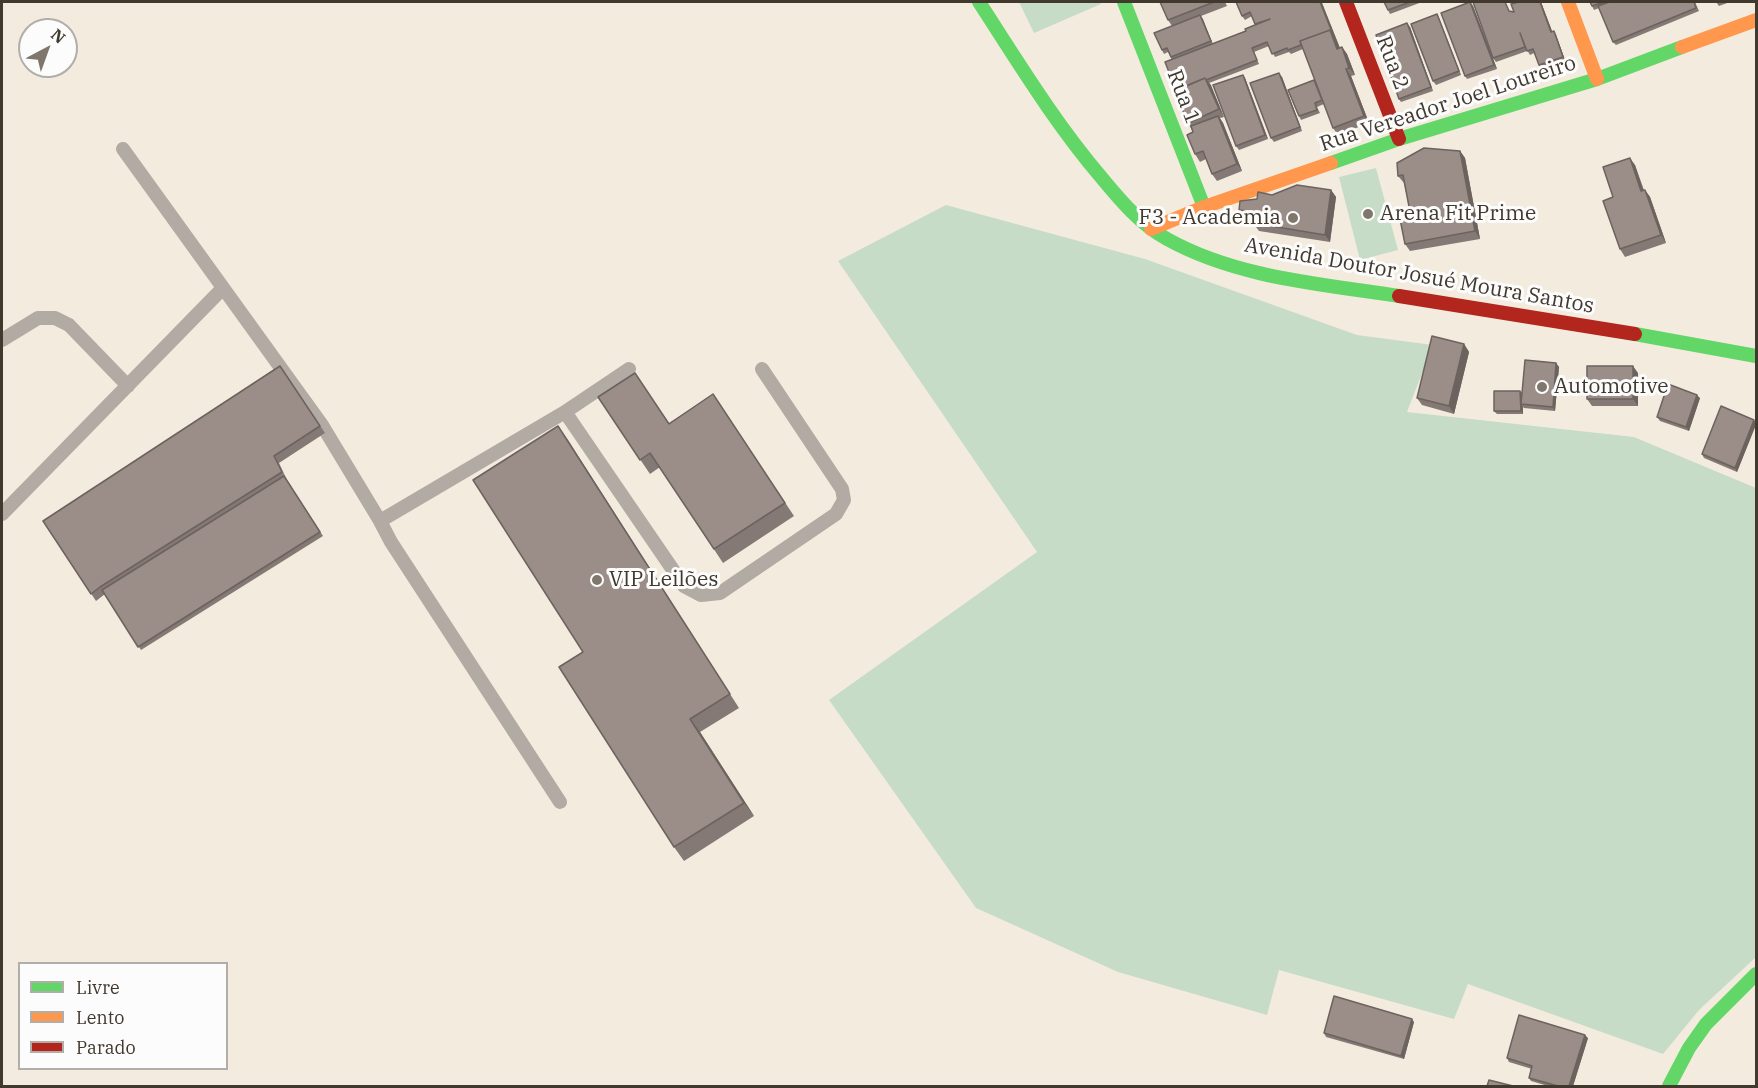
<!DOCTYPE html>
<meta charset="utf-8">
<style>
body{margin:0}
#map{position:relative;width:1758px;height:1088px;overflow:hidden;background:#f4ebdf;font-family:"IBM Plex Serif",serif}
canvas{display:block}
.frame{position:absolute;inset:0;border:3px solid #41382e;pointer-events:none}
.legend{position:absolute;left:18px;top:962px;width:210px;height:108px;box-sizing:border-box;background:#fcfcfc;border:2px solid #b1aeaa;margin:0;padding:8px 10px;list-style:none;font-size:18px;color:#41382e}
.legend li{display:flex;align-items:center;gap:12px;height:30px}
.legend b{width:30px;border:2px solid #b1aeaa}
.north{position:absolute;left:18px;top:18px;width:60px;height:60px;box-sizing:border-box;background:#fcfcfc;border:2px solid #b1aeaa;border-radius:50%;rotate:41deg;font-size:16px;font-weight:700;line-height:24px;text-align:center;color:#41382e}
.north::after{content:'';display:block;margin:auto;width:21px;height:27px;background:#80776c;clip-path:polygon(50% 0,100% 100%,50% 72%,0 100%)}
</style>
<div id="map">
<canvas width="1758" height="1088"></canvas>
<div class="frame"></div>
<ul class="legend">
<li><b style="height:8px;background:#63d668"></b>Livre</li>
<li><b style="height:8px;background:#ff974d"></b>Lento</li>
<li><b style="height:8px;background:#b3261e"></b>Parado</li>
</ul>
<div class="north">N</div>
</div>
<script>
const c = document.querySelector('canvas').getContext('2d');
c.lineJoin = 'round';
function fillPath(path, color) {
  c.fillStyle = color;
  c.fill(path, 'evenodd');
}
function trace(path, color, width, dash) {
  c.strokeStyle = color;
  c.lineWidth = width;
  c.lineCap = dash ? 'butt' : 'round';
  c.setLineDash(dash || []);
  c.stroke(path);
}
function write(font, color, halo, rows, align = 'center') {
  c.font = font + ' "IBM Plex Serif",serif';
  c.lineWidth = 6;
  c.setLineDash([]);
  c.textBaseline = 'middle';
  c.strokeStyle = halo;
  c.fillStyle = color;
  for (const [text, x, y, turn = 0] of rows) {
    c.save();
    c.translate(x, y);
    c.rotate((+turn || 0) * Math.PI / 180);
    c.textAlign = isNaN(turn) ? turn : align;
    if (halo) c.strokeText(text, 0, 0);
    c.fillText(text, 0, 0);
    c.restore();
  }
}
fillPath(new Path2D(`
 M 1019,2 L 1100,2 L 1101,4 L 1034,33 Z
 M 1376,168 L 1398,250 L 1360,260 L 1339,177 Z
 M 946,205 L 1145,259 L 1357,335 L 1433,345 L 1407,412 L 1634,437 L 1756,488 L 1756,957 L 1699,1010 L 1663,1054 L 1468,984 L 1454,1019 L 1279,970 L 1267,1015 L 1118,972 L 976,908 L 829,700 L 1037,552 L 838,261 Z`), '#c6dcc6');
trace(new Path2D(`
 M 123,149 L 322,425 L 380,521
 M 2,340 L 38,318 L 55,318 L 69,325 L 128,386
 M 565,412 L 684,586 L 701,595 L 720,593 L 836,514 L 844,500 L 842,489 L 762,369
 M 2,514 L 223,288
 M 560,802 L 391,542 L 380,521 L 565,412 L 629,369`), '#b2aba4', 14);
trace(new Path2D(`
 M 979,2 C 1018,62 1055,123 1101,177 C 1120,200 1140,224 1167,239 C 1237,278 1322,284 1399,296
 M 1124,2 L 1204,207
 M 1331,163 L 1399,139 L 1597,79 L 1682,47
 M 1635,334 L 1756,356
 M 1669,1086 L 1689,1048 L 1706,1024 L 1756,974`), '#63d668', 14);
trace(new Path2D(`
 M 1568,2 L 1597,79
 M 1682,47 L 1756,20
 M 1151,229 L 1204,207 L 1331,163`), '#ff974d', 14);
trace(new Path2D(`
 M 1346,2 L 1399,139
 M 1399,296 L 1635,334`), '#b3261e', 14);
fillPath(new Path2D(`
 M 1160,2 L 1225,2 L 1227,6 L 1201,16 L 1213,44 L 1246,31 L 1256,25 L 1252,16 L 1245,20 L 1242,16 L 1236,2 L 1322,3 L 1340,48 L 1342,47 L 1347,54 L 1355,75 L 1351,76 L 1369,123 L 1338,135 L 1333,128 L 1324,104 L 1317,107 L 1320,113 L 1301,120 L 1299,116 L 1314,80 L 1316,83 L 1303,49 L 1291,54 L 1289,52 L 1275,57 L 1269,46 L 1254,52 L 1259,64 L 1209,83 L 1224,117 L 1220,118 L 1223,123 L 1242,171 L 1217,181 L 1212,174 L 1206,159 L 1200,162 L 1195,154 L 1193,132 L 1188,123 L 1176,90 L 1172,60 L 1168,52 L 1164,54 L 1162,50 L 1172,26 L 1168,20 Z
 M 1384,2 L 1422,2 L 1390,14 Z
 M 1470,2 L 1473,6 L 1497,69 L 1467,79 L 1465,76 Z
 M 1541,2 L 1552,32 L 1554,31 L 1556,35 L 1565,60 L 1541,69 L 1539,65 L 1534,53 L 1530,55 L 1527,50 L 1527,51 L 1496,62 L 1493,58 L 1510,11 L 1514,12 Z
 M 1590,2 L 1695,2 L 1699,11 L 1616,45 L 1613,42 L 1599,8 L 1594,10 Z
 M 1716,2 L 1730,2 L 1719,6 Z
 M 1437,14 L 1439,18 L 1461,75 L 1436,85 L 1433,81 Z
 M 1410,27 L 1433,91 L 1401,102 L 1399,99 Z
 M 1243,75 L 1245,78 L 1268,139 L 1239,150 L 1236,146 Z
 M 1282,77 L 1302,131 L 1274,142 L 1271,138 Z
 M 1460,151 L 1465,158 L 1480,239 L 1410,251 L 1405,244 L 1411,217 L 1404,183 L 1398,176 Z
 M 1635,165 L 1644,190 L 1645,190 L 1650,197 L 1666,243 L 1625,257 L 1620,249 L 1613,197 Z
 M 1331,190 L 1336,197 L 1330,242 L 1259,231 L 1253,223 L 1254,218 L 1244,217 L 1239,210 L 1257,199 L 1272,195 Z
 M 1464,344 L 1469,352 L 1454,414 L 1422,405 L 1417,398 Z
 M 1556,363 L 1559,367 L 1555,411 L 1524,408 L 1523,407 L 1523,414 L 1497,414 L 1494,411 L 1520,391 L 1522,393 Z
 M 280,366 L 325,433 L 279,463 L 287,480 L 323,536 L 141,650 L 105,594 L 96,601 L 43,521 Z
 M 635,373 L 669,423 L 713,394 L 794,516 L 723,563 L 660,467 L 650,474 L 598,397 Z
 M 1638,373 L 1638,406 L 1592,406 L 1587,399 Z
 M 1700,398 L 1689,431 L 1660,421 L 1657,417 Z
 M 1756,423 L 1737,472 L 1704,458 L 1702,454 Z
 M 558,426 L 739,708 L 700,732 L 754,816 L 684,861 L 674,847 L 583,652 Z
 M 1414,1022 L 1404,1059 L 1326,1037 L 1324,1033 Z
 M 1588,1038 L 1573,1086 L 1548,1086 L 1531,1081 L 1529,1078 L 1532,1069 L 1509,1062 L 1507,1058 Z`), '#857975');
fillPath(new Path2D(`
 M 1320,2 L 1322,3 L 1343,56 L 1337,49 Z
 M 1470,2 L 1473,6 L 1497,69 L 1494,65 Z
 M 1540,2 L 1541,2 L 1554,36 L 1551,32 Z
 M 1437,14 L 1439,18 L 1461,75 L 1459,71 Z
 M 1200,15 L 1203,19 L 1213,45 L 1211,41 Z
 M 1407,23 L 1410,27 L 1433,91 L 1431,87 Z
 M 1554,31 L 1556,35 L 1565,60 L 1563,57 Z
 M 1342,47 L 1347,54 L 1355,75 L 1349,68 Z
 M 1346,69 L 1351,76 L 1369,123 L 1364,116 Z
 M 1279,73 L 1282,77 L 1302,131 L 1300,127 Z
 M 1243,75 L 1245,78 L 1268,139 L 1265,135 Z
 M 1205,78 L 1211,85 L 1224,117 L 1219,109 Z
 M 1218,116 L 1223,123 L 1242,171 L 1237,164 Z
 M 1460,151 L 1465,158 L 1480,239 L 1475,231 Z
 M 1630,158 L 1635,165 L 1646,199 L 1641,191 Z
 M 1331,190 L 1336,197 L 1330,242 L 1325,235 Z
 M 1645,190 L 1650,197 L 1666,243 L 1661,235 Z
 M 1464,344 L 1469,352 L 1454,414 L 1449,406 Z
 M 1556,363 L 1559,367 L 1555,411 L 1553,407 Z
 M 1633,366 L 1638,373 L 1638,406 L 1633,399 Z
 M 1520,391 L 1523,394 L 1521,404 L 1523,407 L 1523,414 L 1521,411 Z
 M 1697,395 L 1700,398 L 1689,431 L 1686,427 Z
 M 1754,420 L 1756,423 L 1756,425 L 1737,472 L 1735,468 Z
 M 558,426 L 568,440 L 739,708 L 730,694 Z
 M 690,719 L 700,732 L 754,816 L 744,803 Z
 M 1412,1019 L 1414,1022 L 1404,1059 L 1401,1056 Z
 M 1585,1035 L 1588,1038 L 1573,1086 L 1569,1086 Z`), '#6c635f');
const building = new Path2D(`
 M 1160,2 L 1214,2 L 1168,20 Z
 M 1236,2 L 1320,2 L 1332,32 L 1330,30 L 1300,41 L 1301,45 L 1288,50 L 1287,48 L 1272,54 L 1267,42 L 1252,48 L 1257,60 L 1206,80 L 1205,78 L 1176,90 L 1165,62 L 1246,31 L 1245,29 L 1270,19 L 1255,24 L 1250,12 L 1242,16 Z
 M 1384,2 L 1410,2 L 1388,10 Z
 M 1470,2 L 1494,65 L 1465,76 L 1441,13 Z
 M 1473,2 L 1505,2 L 1509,11 L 1514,12 L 1511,4 L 1519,2 L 1540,2 L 1551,32 L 1554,31 L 1563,57 L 1539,65 L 1533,49 L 1527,51 L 1520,33 L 1525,47 L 1493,58 Z
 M 1590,2 L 1604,2 L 1592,6 Z
 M 1609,2 L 1694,2 L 1696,8 L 1613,42 L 1598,6 Z
 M 1437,14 L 1459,71 L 1433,81 L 1411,24 Z
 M 1200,15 L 1211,41 L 1171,57 L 1167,48 L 1162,50 L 1154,33 Z
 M 1407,23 L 1431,87 L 1399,99 L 1376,35 Z
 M 1330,30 L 1337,49 L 1342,47 L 1349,68 L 1346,69 L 1364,116 L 1333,128 L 1300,41 Z
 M 1279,73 L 1300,127 L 1271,138 L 1250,83 Z
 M 1243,75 L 1265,135 L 1236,146 L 1213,85 Z
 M 1205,78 L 1219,109 L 1188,123 L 1175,91 Z
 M 1314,80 L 1322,100 L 1315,103 L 1317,110 L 1299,116 L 1288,90 Z
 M 1218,116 L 1237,164 L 1212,174 L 1203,151 L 1195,154 L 1187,135 L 1193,132 L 1191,126 Z
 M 1424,148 L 1460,151 L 1475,231 L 1405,244 L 1400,219 L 1411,217 L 1403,175 L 1398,176 L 1397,163 Z
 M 1630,158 L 1641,191 L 1645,190 L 1661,235 L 1620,249 L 1603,201 L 1613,197 L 1603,167 Z
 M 1297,185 L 1331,190 L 1325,235 L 1253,223 L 1255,212 L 1239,210 L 1240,201 L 1257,199 L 1258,192 L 1272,195 Z
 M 1432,336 L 1464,344 L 1449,406 L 1417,398 Z
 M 1525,360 L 1556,363 L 1553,407 L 1521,404 Z
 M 280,366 L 320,426 L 274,456 L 282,472 L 100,587 L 91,594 L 43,521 Z
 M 1587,366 L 1633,366 L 1633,399 L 1587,399 Z
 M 635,373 L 669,424 L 713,394 L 785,503 L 714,549 L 650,453 L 640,460 L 598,397 Z
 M 1668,384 L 1697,395 L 1686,427 L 1657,417 Z
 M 1494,391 L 1520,391 L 1521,411 L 1494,411 Z
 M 1721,406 L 1754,420 L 1735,468 L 1702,454 Z
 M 558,426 L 730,694 L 690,719 L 744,803 L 674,847 L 559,667 L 583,652 L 473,480 Z
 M 284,476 L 320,532 L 138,647 L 102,590 Z
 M 1334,996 L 1412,1019 L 1401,1056 L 1324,1033 Z
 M 1519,1015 L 1585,1035 L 1569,1086 L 1558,1086 L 1529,1078 L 1532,1066 L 1507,1058 Z
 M 1489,1080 L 1513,1086 L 1487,1086 Z`);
fillPath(building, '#9b8d88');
trace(building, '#6c635f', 1.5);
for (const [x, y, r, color] of [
 [1368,214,6,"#80776c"],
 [1293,218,6,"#80776c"],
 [1542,387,6,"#80776c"],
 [597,580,6,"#80776c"]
]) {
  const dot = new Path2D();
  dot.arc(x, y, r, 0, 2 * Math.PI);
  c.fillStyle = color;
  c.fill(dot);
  trace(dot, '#fcfcfc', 2);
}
write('21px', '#41382e', '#fcfcfc', [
 ["Rua 2",1392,63,69],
 ["Rua 1",1183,97,69],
 ["Rua Vereador Joel Loureiro",1448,104,-18],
 ["Avenida Doutor Josué Moura Santos",1419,276,10]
]);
write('21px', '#41382e', '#fcfcfc', [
 ["Arena Fit Prime",1380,214],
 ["F3 - Academia",1281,218,"right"],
 ["Automotive",1554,387],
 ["VIP Leilões",609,580]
], 'left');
</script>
